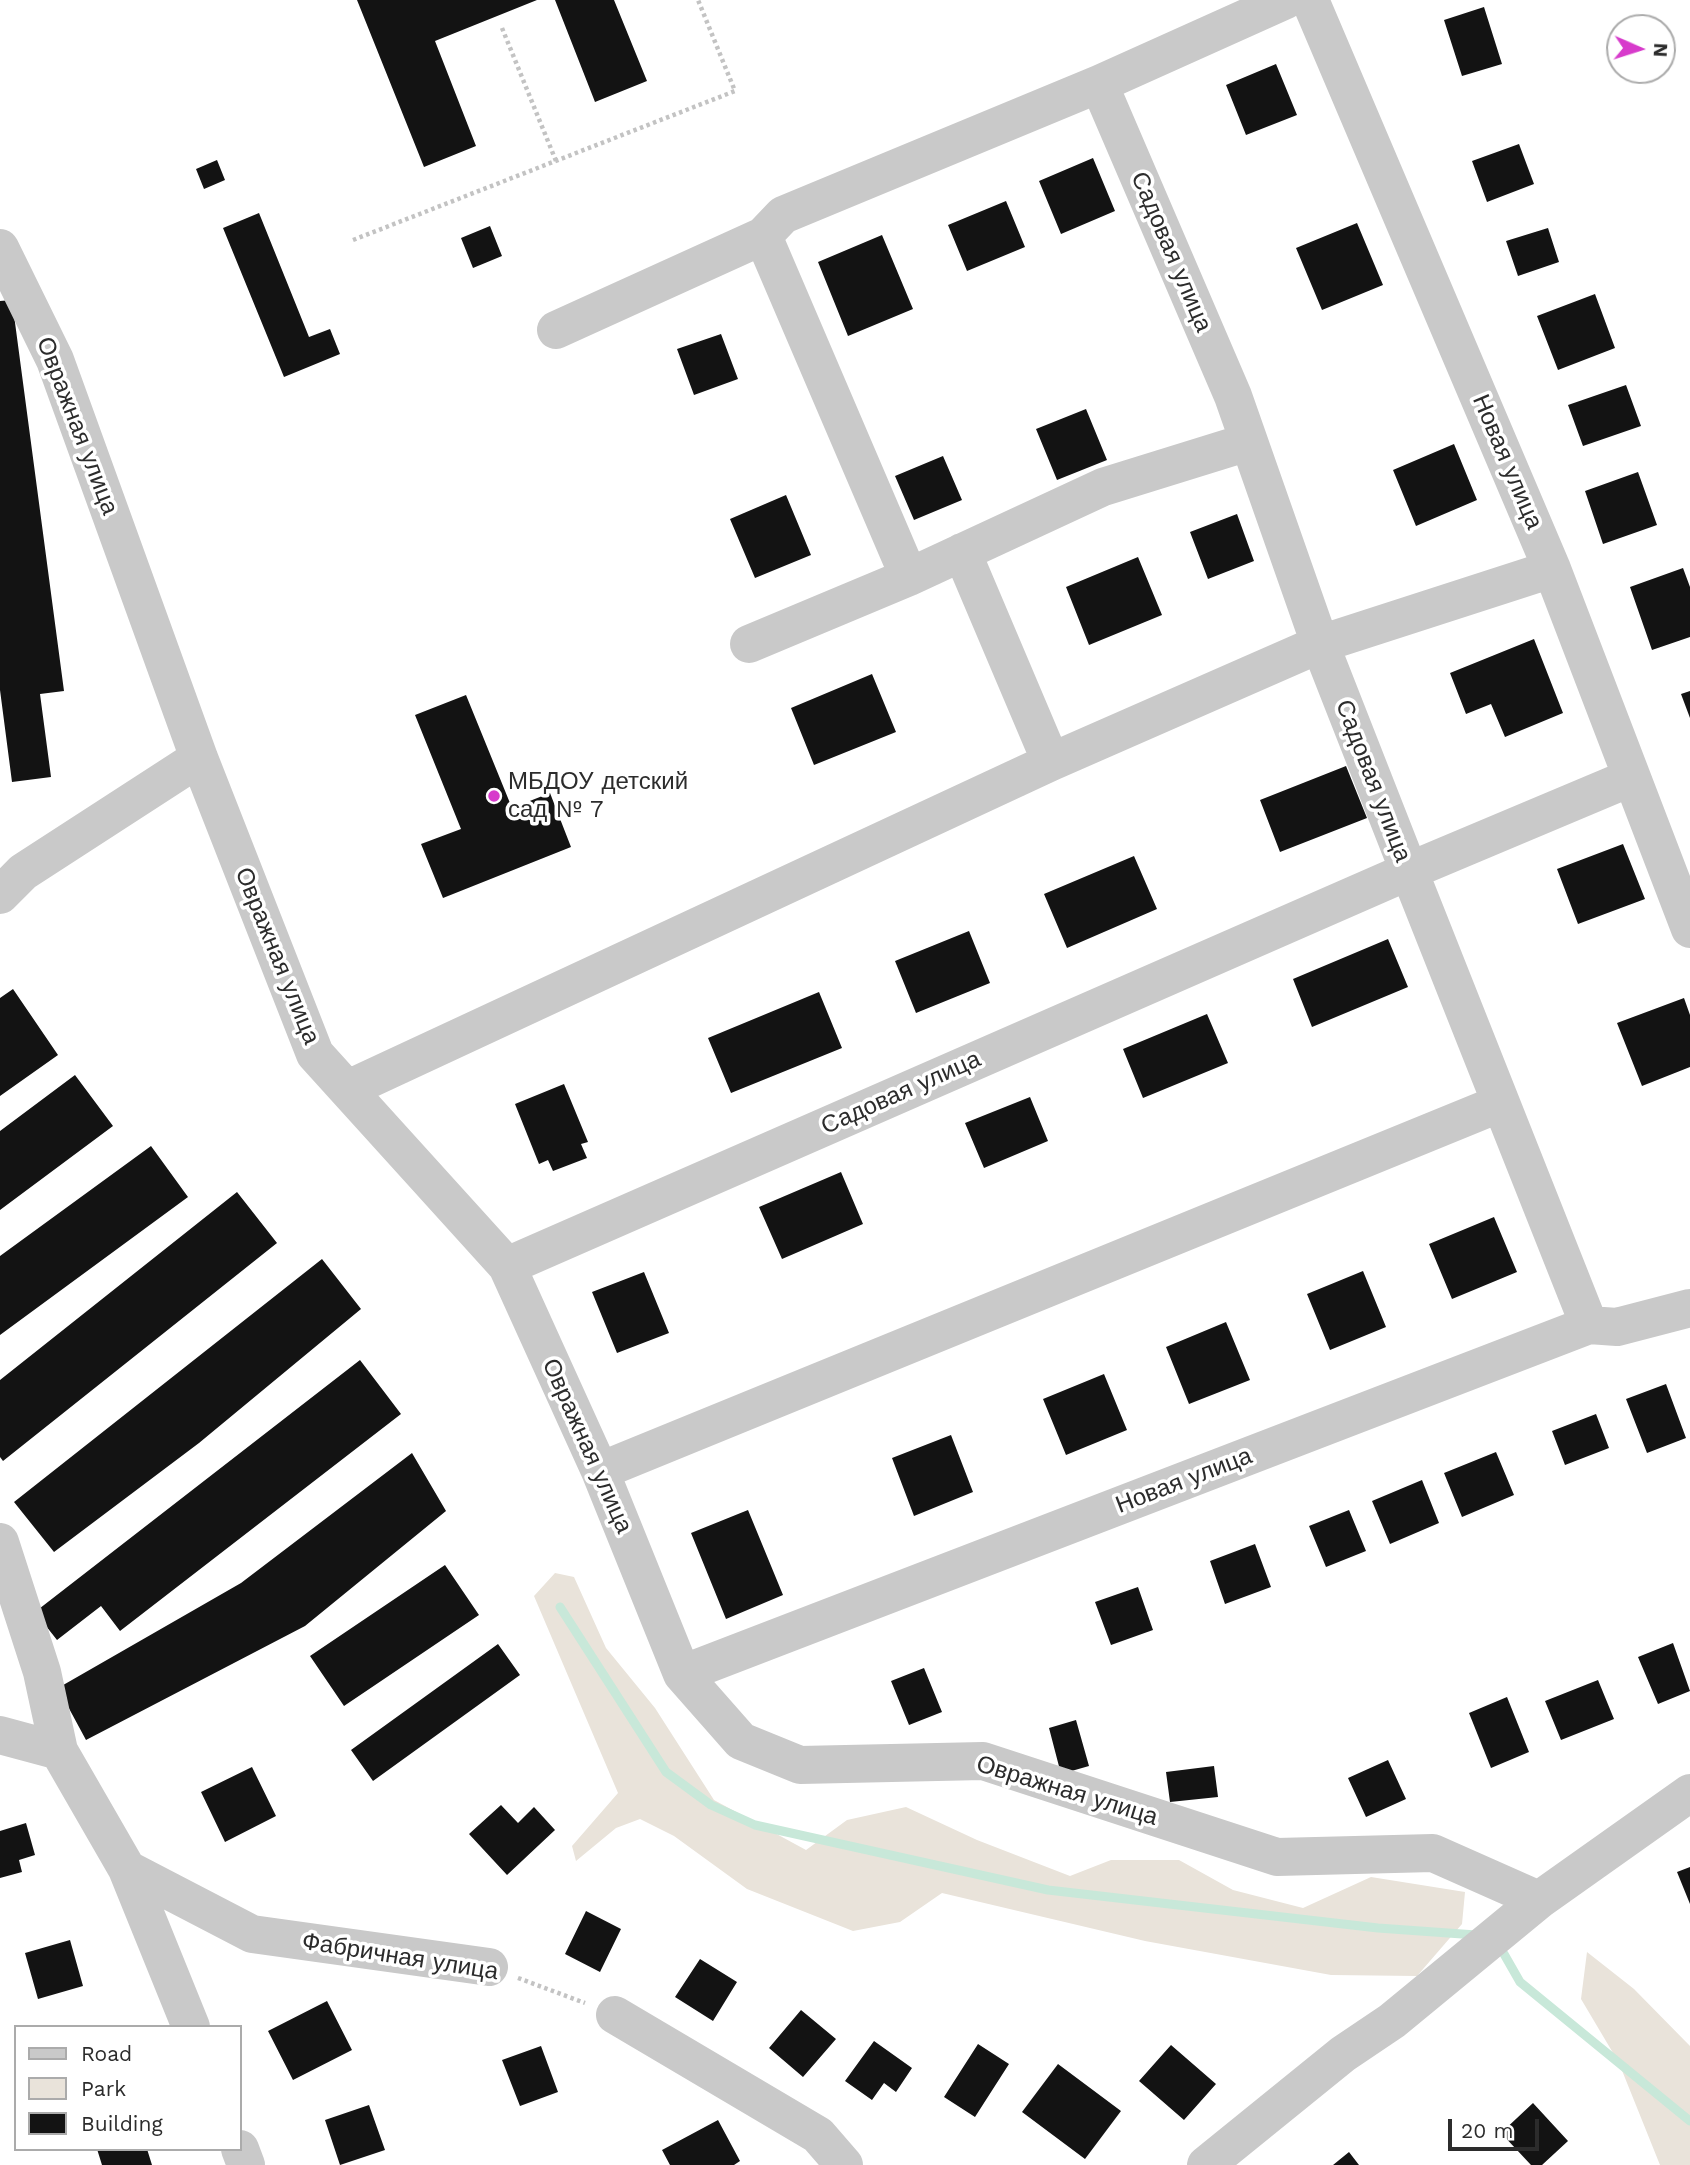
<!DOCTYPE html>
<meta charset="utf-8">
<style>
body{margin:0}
#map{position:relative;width:1690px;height:2165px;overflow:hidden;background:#fff;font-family:"Work Sans",sans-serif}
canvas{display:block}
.legend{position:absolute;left:14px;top:2025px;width:228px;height:126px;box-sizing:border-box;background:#fff;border:2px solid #ababab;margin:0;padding:9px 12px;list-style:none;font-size:21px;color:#2c2c2c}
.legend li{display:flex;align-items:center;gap:14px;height:35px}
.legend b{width:35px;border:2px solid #ababab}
.north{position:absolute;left:1606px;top:14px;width:70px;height:70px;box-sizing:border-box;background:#fff;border:2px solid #ababab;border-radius:50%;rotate:93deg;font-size:19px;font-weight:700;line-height:28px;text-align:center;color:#2c2c2c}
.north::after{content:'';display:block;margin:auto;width:24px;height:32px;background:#d73bcb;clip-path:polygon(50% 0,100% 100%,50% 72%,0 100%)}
.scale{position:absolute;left:1448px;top:2119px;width:91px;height:32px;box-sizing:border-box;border:4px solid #2c2c2c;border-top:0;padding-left:9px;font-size:21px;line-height:24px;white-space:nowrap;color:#2c2c2c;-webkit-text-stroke:5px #fff;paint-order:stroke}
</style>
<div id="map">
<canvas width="1690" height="2165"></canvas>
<ul class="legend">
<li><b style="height:9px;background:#c9c9c9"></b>Road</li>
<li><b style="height:19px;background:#e9e3da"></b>Park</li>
<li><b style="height:19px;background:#131313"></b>Building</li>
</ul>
<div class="north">N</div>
<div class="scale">20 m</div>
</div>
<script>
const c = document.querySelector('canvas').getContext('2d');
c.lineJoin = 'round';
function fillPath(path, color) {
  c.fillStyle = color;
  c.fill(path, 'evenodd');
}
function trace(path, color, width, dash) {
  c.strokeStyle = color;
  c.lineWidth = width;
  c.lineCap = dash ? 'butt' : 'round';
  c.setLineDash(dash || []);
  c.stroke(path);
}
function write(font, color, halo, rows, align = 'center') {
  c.font = font + ' "Work Sans",sans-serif';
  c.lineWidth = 7;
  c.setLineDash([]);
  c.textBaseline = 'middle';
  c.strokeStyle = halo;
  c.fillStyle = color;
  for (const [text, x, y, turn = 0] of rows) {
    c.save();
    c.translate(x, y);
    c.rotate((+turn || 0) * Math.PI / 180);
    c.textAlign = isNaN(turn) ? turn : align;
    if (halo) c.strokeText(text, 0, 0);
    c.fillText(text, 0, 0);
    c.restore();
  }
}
fillPath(new Path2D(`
 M 555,1573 L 574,1577 L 606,1648 L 655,1708 L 714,1800 L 806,1850 L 847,1820 L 906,1807 L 977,1840 L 1070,1876 L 1111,1860 L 1179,1860 L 1233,1890 L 1303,1908 L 1371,1877 L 1465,1892 L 1462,1924 L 1417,1976 L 1331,1975 L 1145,1941 L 942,1893 L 900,1922 L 853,1931 L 747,1889 L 674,1836 L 640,1819 L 616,1828 L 576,1861 L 572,1846 L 618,1793 L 534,1596 Z
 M 1587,1952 L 1634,1989 L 1690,2046 L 1690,2165 L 1660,2165 L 1619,2063 L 1581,1999 Z`), '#e9e3da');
trace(new Path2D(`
 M 560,1607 L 666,1772 L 711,1805 L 755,1825 L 1048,1890 L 1378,1928 L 1476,1935
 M 1504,1954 L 1520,1982 L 1690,2121`), '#c8e8d9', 9);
fillPath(new Path2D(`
 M 357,0 L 537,0 L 435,41 L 476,146 L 424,167 Z
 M 555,0 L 614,0 L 647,81 L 595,102 Z
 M 1484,7 L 1502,64 L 1462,76 L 1444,20 Z
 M 1276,64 L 1297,115 L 1246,135 L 1226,85 Z
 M 1519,144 L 1534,184 L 1487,202 L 1472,161 Z
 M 1093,158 L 1115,211 L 1061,234 L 1039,181 Z
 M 217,160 L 225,180 L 204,189 L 196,169 Z
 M 1006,201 L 1025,247 L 967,271 L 948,225 Z
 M 259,213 L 309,337 L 330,329 L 340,354 L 284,377 L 223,228 Z
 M 1357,223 L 1383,285 L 1322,310 L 1296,248 Z
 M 490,226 L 502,256 L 473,268 L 461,238 Z
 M 1548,228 L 1559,262 L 1518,276 L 1506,241 Z
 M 882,235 L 913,309 L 848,336 L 818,262 Z
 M 1595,294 L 1615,348 L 1558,370 L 1537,316 Z
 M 12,300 L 64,691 L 40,694 L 51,777 L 12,782 L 0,690 L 0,301 Z
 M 721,334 L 738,379 L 694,395 L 677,349 Z
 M 1626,385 L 1641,426 L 1583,446 L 1568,405 Z
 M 1086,409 L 1107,460 L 1057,480 L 1036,429 Z
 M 1454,444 L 1477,500 L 1416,526 L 1393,470 Z
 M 943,456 L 962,500 L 914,520 L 895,476 Z
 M 1638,472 L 1657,525 L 1603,544 L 1585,491 Z
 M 786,495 L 811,555 L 755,578 L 730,519 Z
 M 1237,514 L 1254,561 L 1208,579 L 1190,532 Z
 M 1138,557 L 1162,615 L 1089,645 L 1066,587 Z
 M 1683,568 L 1690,587 L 1690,637 L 1652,650 L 1630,587 Z
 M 1534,639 L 1563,713 L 1505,737 L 1491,704 L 1466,714 L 1450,673 Z
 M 872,674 L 896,732 L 814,765 L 791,708 Z
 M 1690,691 L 1690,718 L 1681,694 Z
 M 466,695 L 512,808 L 550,793 L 571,847 L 443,898 L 421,844 L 461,829 L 415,715 Z
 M 1346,766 L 1367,818 L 1280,852 L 1260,800 Z
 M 1623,844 L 1645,899 L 1578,924 L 1557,869 Z
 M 1134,856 L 1157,909 L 1067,948 L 1044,894 Z
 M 969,931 L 990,983 L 916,1013 L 895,961 Z
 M 1388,939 L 1408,987 L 1312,1027 L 1293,979 Z
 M 13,989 L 58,1055 L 0,1096 L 0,998 Z
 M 819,992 L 842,1048 L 731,1093 L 708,1038 Z
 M 1684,998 L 1690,1015 L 1690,1067 L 1642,1086 L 1617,1023 Z
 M 1207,1014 L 1228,1063 L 1143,1098 L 1123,1049 Z
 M 75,1075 L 113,1126 L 0,1210 L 0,1131 Z
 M 564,1084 L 588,1142 L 581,1144 L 587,1158 L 553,1171 L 548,1160 L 539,1164 L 515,1104 Z
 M 1030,1097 L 1048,1141 L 984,1168 L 965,1123 Z
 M 151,1146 L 188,1197 L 0,1335 L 0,1256 Z
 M 841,1172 L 863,1224 L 782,1259 L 759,1207 Z
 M 237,1192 L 277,1243 L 3,1461 L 0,1457 L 0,1380 Z
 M 1494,1217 L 1517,1272 L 1452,1299 L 1429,1244 Z
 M 322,1259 L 361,1309 L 199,1443 L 54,1552 L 14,1502 Z
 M 1363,1271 L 1386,1327 L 1330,1350 L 1307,1294 Z
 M 644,1272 L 669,1333 L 617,1353 L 592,1292 Z
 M 1226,1322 L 1250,1380 L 1189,1404 L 1166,1347 Z
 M 360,1360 L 401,1414 L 120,1631 L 101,1606 L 57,1640 L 35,1612 Z
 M 1104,1374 L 1127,1430 L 1066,1455 L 1043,1399 Z
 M 1666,1384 L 1686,1438 L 1647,1453 L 1626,1399 Z
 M 1596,1414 L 1609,1448 L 1565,1465 L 1552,1431 Z
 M 951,1435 L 973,1492 L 914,1516 L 892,1458 Z
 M 1496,1452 L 1514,1495 L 1462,1517 L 1444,1473 Z
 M 412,1453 L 446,1511 L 305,1626 L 86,1740 L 58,1688 L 241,1583 Z
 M 1422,1480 L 1439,1523 L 1390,1544 L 1372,1501 Z
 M 748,1510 L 783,1595 L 726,1619 L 691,1533 Z
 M 1349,1510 L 1366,1551 L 1326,1567 L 1309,1526 Z
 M 1255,1544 L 1271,1587 L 1225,1604 L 1210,1561 Z
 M 445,1565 L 479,1615 L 344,1706 L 310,1656 Z
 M 1138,1587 L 1153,1630 L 1111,1645 L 1095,1602 Z
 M 1673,1643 L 1690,1691 L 1658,1704 L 1638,1657 Z
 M 498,1644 L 520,1675 L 373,1781 L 351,1750 Z
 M 924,1668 L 942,1712 L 909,1725 L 891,1681 Z
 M 1598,1680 L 1614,1719 L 1561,1740 L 1545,1701 Z
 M 1507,1697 L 1529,1752 L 1491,1768 L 1469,1713 Z
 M 1076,1720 L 1089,1766 L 1061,1774 L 1049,1728 Z
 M 1388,1760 L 1406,1799 L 1366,1817 L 1348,1778 Z
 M 1214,1766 L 1218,1797 L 1170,1802 L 1166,1772 Z
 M 252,1767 L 276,1816 L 225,1842 L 201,1792 Z
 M 501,1805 L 518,1823 L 534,1807 L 555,1830 L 507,1875 L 469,1834 Z
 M 26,1823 L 35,1855 L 19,1860 L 22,1872 L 0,1878 L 0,1831 Z
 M 1690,1867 L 1690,1904 L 1677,1872 Z
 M 586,1911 L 621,1929 L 600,1972 L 565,1954 Z
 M 70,1940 L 83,1986 L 38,1999 L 25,1953 Z
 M 700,1959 L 737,1982 L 713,2021 L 675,1997 Z
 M 327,2001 L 352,2050 L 293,2080 L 268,2031 Z
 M 801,2010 L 836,2039 L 803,2077 L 769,2048 Z
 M 874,2041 L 912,2068 L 896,2092 L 884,2083 L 872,2100 L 845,2081 Z
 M 978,2044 L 1009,2064 L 975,2117 L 944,2097 Z
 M 1171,2045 L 1216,2084 L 1184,2120 L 1139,2081 Z
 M 541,2046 L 558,2092 L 520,2106 L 502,2060 Z
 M 1058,2064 L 1121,2111 L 1085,2159 L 1022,2112 Z
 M 1533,2103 L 1568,2141 L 1542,2165 L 1531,2165 L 1501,2133 Z
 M 369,2105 L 385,2150 L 340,2165 L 325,2120 Z
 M 718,2120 L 740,2161 L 734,2165 L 670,2165 L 662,2150 Z
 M 97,2149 L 147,2149 L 152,2165 L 102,2165 Z
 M 1349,2152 L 1359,2165 L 1333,2165 Z`), '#131313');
trace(new Path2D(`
 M 502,28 L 556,161
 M 353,240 L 735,91 L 698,0
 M 518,1978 L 585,2003`), '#c3c3c3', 4.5, [3.5, 3.5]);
trace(new Path2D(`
 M 1310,0 L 1552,569 L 1690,929
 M 763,236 L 909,577
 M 0,248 L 55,360 L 199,758 L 315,1054 L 507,1266 L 600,1471 L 682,1674 L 741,1741 L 800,1765 L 983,1761 L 1277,1857 L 1433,1853 L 1539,1900 L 1690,1793
 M 556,330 L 763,236 L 783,215 L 1099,84
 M 962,552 L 1051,762
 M 749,644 L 909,577 L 1103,487 L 1248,442
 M 0,895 L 23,872 L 199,758
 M 348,1089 L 1051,762 L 1320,644 L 1552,569
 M 507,1266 L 1409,871 L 1320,644 L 1233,396 L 1099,84 L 1286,0
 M 1589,1325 L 1409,871 L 1630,778
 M 600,1471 L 1501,1103
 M 0,1542 L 42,1672 L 59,1751 L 127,1869 L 191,2027
 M 682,1674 L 1589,1325 L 1617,1327 L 1690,1308
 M 0,1735 L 59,1751
 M 127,1869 L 252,1934 L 489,1967
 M 615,2015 L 818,2135 L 844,2165
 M 240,2149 L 246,2165
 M 1206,2165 L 1343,2054 L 1392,2021 L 1539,1900`), '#c9c9c9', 38);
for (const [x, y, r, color] of [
 [494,796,7,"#d73bcb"]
]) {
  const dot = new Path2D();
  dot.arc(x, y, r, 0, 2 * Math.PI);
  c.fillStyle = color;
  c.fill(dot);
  trace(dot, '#fff', 2.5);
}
write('24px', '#2c2c2c', '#fff', [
 ["Садовая улица",1171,252,67],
 ["Овражная улица",77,426,69],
 ["Новая улица",1507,462,67],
 ["Садовая улица",1373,781,69],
 ["Овражная улица",277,956,68],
 ["Садовая улица",901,1093,-24],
 ["Овражная улица",587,1446,66],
 ["Новая улица",1184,1481,-21],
 ["Овражная улица",1067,1791,17],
 ["Фабричная улица",400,1957,9]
]);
write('24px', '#2c2c2c', '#fff', [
 ["МБДОУ детский",508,782],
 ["сад № 7",508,810]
], 'left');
</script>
